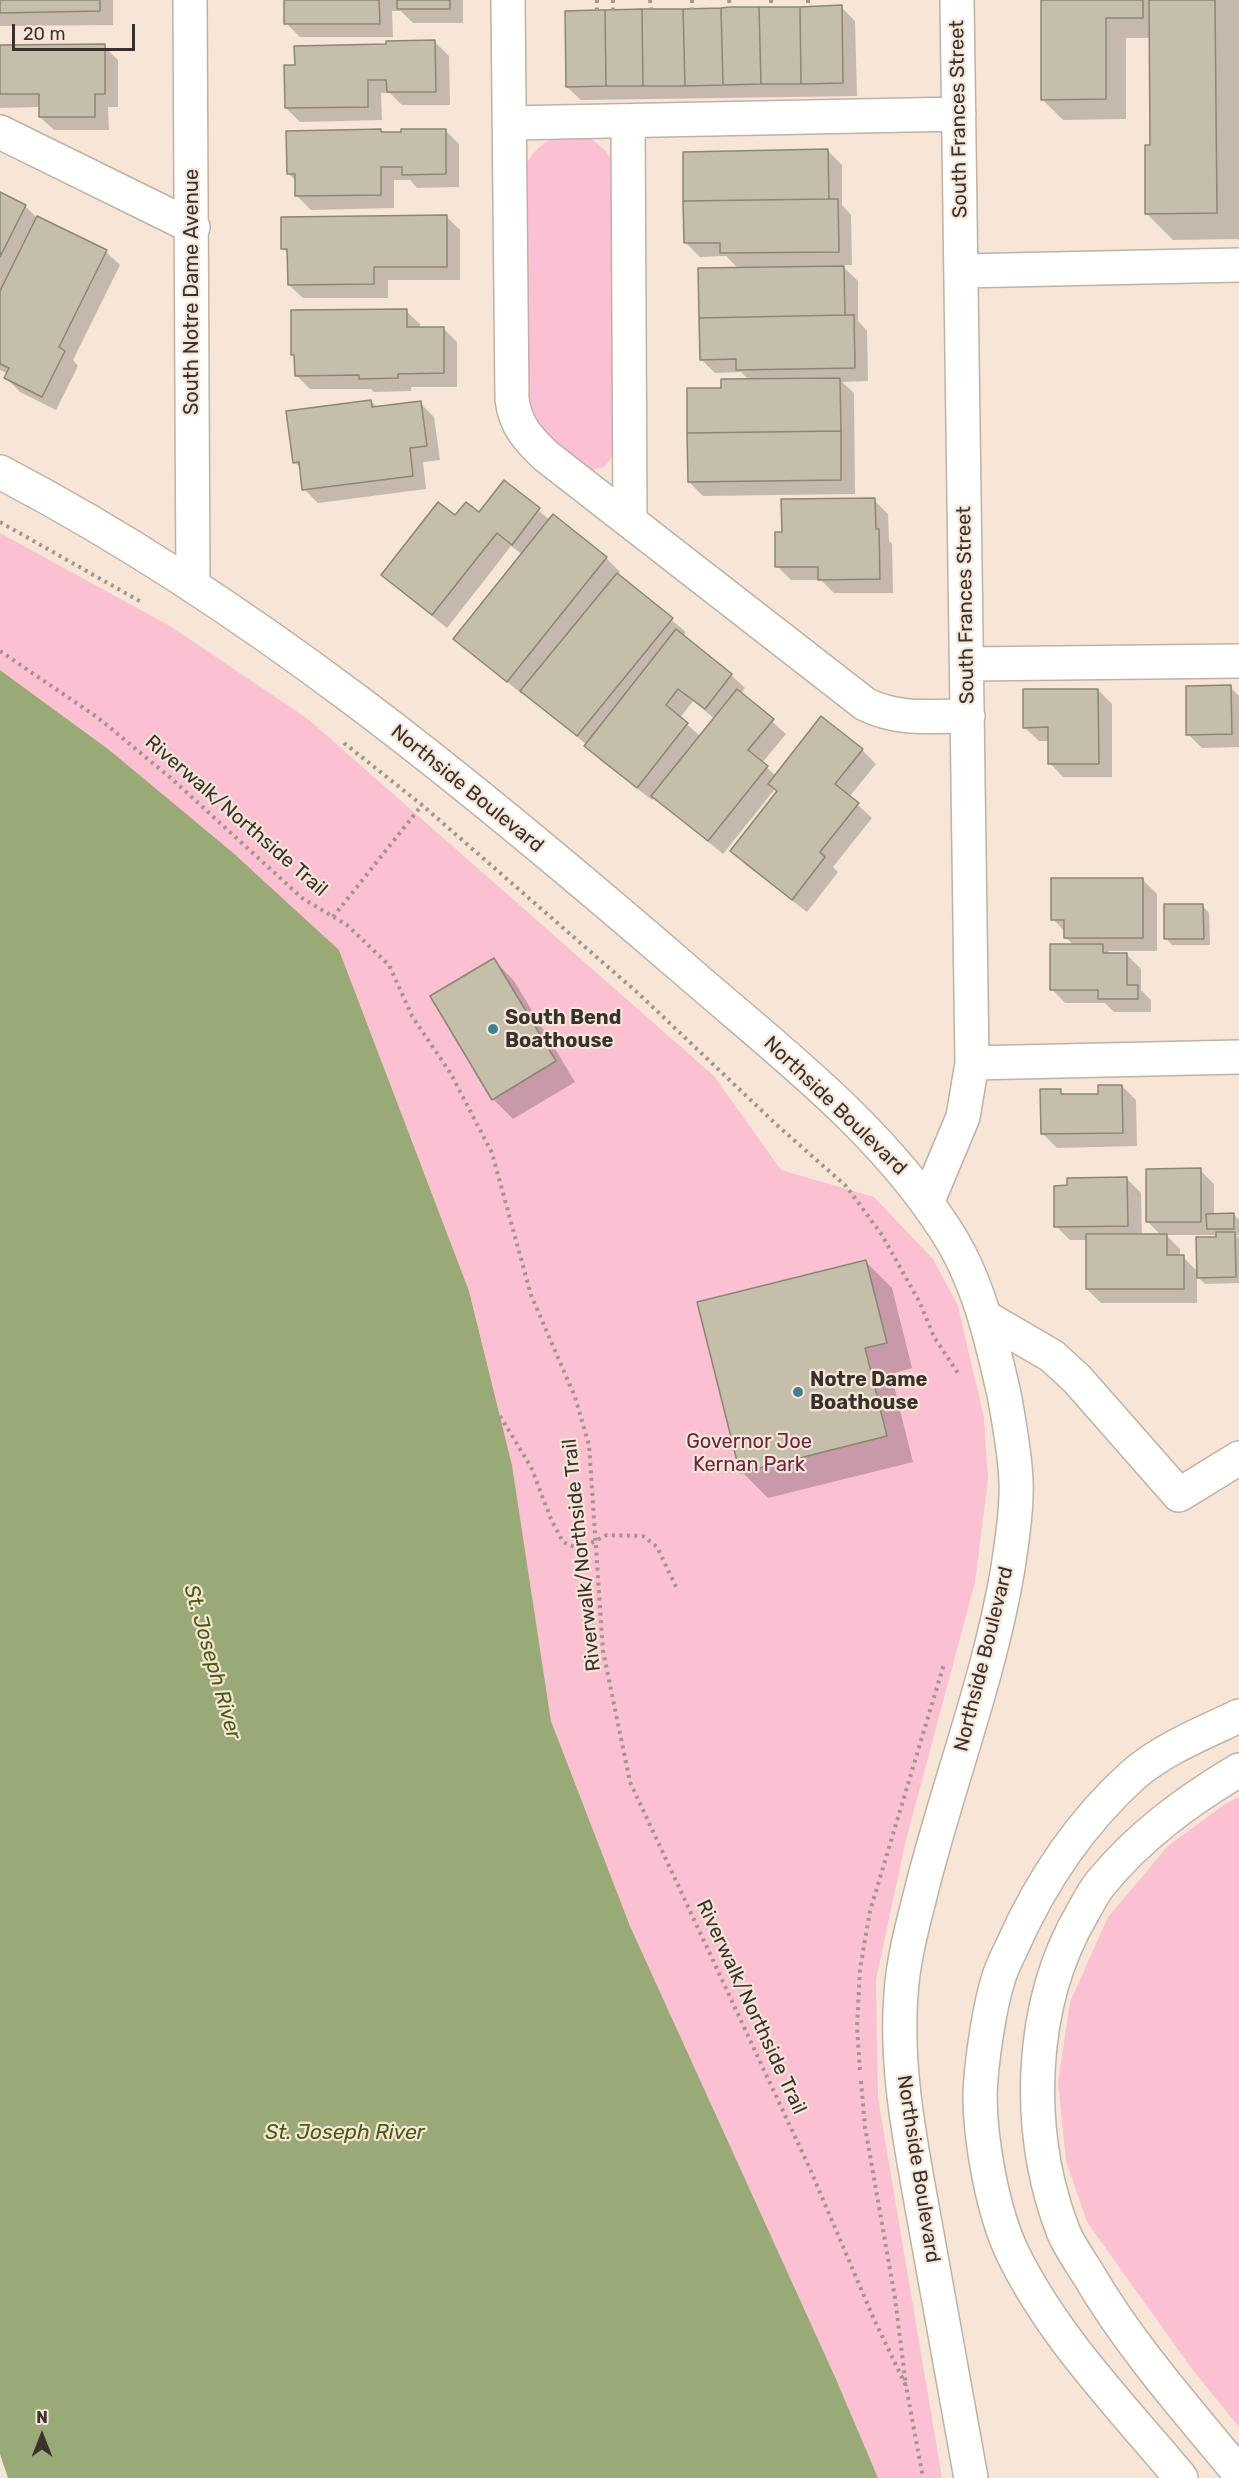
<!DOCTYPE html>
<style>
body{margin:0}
#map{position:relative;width:1239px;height:2478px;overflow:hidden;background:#f7e6d8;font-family:Rubik,sans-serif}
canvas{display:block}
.north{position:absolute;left:12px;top:2406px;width:60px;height:60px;-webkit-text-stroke:4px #f7e6d8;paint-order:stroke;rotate:0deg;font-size:16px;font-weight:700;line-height:24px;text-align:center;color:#38312c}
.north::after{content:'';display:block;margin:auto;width:21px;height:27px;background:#38312c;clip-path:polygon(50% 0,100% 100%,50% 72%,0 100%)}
.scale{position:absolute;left:12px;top:24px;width:123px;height:27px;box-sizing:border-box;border:3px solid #38312c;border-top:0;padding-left:8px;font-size:18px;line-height:21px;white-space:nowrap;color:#38312c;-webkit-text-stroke:4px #f7e6d8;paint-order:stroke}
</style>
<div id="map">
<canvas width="1239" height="2478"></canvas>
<div class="north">N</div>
<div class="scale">20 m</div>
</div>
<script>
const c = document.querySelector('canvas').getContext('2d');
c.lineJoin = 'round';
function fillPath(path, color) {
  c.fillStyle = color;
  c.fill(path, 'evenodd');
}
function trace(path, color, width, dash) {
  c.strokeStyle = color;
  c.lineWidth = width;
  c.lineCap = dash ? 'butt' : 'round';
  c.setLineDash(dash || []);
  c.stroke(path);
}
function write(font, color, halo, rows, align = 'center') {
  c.font = font + ' Rubik,sans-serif';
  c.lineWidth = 4.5;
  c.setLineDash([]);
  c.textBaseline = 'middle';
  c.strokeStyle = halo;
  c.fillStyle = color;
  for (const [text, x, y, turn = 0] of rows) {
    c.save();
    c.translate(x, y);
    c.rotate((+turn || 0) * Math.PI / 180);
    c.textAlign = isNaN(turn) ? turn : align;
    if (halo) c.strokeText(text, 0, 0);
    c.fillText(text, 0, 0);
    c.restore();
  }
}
fillPath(new Path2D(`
 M 558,136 L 588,136 L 606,151 L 617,170 L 614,455 L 604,467 L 593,470 L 581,467 L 542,435 L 524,395 L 523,172 C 531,153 540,144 558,136 Z
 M 0,533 L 170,626 L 308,719 L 714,1076 L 781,1170 L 874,1197 L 933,1259 L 958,1306 L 984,1418 L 988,1480 L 975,1582 L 905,1844 L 876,1980 L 878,2098 L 942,2478 L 878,2478 L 836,2379 L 630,1926 L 551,1721 L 512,1465 L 469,1291 L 339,950 L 108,749 L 0,670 Z
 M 1239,1797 L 1239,2427 L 1192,2369 L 1087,2222 L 1066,2161 L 1058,2083 L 1070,2002 L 1108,1917 L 1168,1846 L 1225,1804 Z`), '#fbc0d2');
fillPath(new Path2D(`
 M 0,670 L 108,749 L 232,852 L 339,950 L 469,1291 L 512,1465 L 551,1721 L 630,1926 L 836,2379 L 878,2478 L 8,2478 L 0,2454 Z`), '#9a7');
fillPath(new Path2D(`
 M 0,0 L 113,0 L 113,25 L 0,26 Z
 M 286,0 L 463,0 L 463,23 L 413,23 L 401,11 L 392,11 L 393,37 L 300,37 L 286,23 Z
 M 1042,0 L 1239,0 L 1239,239 L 1173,240 L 1147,214 L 1152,147 L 1151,38 L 1126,38 L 1126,119 L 1063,120 L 1043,100 Z
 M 841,7 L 855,21 L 857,96 L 581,100 L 567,87 Z
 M 435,42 L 449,56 L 450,105 L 402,105 L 390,93 L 381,93 L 382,120 L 300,122 L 286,108 L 296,66 L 387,46 Z
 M 104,46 L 118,60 L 118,107 L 108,107 L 109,130 L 54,130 L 40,117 L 40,107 L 0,108 L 0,47 Z
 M 445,130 L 459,144 L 459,187 L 417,188 L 410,180 L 394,180 L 394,208 L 311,210 L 297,196 L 296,181 L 288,173 Z
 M 828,151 L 842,165 L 842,205 L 851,215 L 852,265 L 841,265 L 858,281 L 858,321 L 867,331 L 868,381 L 842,382 L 854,393 L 855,494 L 703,496 L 689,482 L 749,380 L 741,372 L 715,373 L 701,359 L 739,269 L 726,256 L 700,257 L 686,243 Z
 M 0,193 L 25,206 L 37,218 L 106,252 L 120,265 L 73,360 L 78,366 L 56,410 L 20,392 L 6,378 L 8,374 L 0,370 Z
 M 446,216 L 460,230 L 460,280 L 388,280 L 388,298 L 303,298 L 289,285 L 289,255 L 283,248 Z
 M 406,311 L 420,324 L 420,329 L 443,328 L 457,342 L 457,387 L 411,387 L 411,391 L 374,392 L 371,389 L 310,389 L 296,375 L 296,358 L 293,355 Z
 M 371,401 L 378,408 L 420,403 L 434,417 L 440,460 L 423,462 L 426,489 L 318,503 L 304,489 L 301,468 L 294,462 Z
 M 504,482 L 550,520 L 606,558 L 620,572 L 617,575 L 686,632 L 683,636 L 731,675 L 745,688 L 741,694 L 786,734 L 762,763 L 776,776 L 862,750 L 876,764 L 849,797 L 872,818 L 833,867 L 838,872 L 807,912 L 746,865 L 732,851 L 778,792 L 775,789 L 723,854 L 654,797 L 652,800 L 600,760 L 587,745 L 523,692 L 522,694 L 455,639 L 522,554 L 511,546 L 447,628 L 397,588 L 383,574 L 455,517 L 479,514 ZM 693,701 L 715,719 L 701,737 L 680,718 Z
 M 874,500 L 888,514 L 889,541 L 892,544 L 893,593 L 834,593 L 821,580 L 791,580 L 777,566 Z
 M 1230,687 L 1239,696 L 1239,747 L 1202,748 L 1188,734 Z
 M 1098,690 L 1112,704 L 1112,777 L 1063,777 L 1050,763 L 1049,741 L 1039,741 L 1025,728 Z
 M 1143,880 L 1157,894 L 1157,951 L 1108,951 L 1112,955 L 1127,955 L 1141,969 L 1141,990 L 1151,1000 L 1151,1012 L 1114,1012 L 1105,1003 L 1065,1003 L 1052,989 L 1074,945 L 1065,937 L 1065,932 L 1053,919 Z
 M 1203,906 L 1209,913 L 1210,945 L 1172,945 L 1166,938 Z
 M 494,960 L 514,981 L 575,1082 L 513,1119 L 493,1099 Z
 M 1122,1086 L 1136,1100 L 1137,1146 L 1057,1148 L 1043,1134 L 1060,1091 L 1065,1096 L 1100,1096 Z
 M 1200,1170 L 1214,1184 L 1214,1215 L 1233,1214 L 1239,1220 L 1239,1235 L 1236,1235 L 1239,1238 L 1239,1283 L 1205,1284 L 1197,1276 L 1197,1303 L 1101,1303 L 1087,1289 L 1087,1240 L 1070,1240 L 1056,1226 L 1127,1179 L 1141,1193 L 1142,1236 L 1162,1236 L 1147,1221 ZM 1166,1235 L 1215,1235 L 1218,1238 L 1198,1272 L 1183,1257 L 1180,1257 L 1180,1249 Z
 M 866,1262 L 892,1288 L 912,1368 L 891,1374 L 913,1462 L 768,1498 L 742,1472 Z`), '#0003');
const building = new Path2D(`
 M 0,0 L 100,0 L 100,11 L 0,13 Z
 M 284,0 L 379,0 L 380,24 L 284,24 Z
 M 397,0 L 450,0 L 450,9 L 397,9 Z
 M 1041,0 L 1143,0 L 1143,18 L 1106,18 L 1106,99 L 1041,100 Z
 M 1149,0 L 1215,0 L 1217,213 L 1145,214 L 1145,145 L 1150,145 Z
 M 842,5 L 843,83 L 801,84 L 800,7 Z
 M 730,7 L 759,7 L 761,84 L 723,85 L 721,8 Z
 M 759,7 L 800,7 L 801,84 L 761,84 Z
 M 721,8 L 723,85 L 685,86 L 683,9 Z
 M 642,9 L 643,86 L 606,86 L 605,10 Z
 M 642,9 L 683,9 L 685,86 L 643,86 Z
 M 597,10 L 605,10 L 606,86 L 566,87 L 565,11 Z
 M 435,40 L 436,92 L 387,92 L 386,80 L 368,80 L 368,107 L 285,108 L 284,65 L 295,65 L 294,46 L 386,44 L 386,41 Z
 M 105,44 L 105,94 L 95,94 L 95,117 L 39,117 L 39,94 L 0,94 L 0,45 Z
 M 381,129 L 381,132 L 401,132 L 401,129 L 446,129 L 446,174 L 402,175 L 402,167 L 381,167 L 381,195 L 295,196 L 295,174 L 287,174 L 286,131 Z
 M 828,149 L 829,199 L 683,201 L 683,152 Z
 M 0,192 L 26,205 L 0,257 Z
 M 829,199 L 838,199 L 839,252 L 720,253 L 720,243 L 684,243 L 683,201 Z
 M 447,215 L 447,267 L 374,267 L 374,284 L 288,285 L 287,249 L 281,249 L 281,217 Z
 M 37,216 L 107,250 L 59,347 L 65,351 L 42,397 L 4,378 L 9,368 L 0,364 L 0,291 Z
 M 844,266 L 845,315 L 699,318 L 698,268 Z
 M 407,309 L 407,327 L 444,327 L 444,373 L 398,374 L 398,378 L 359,379 L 359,375 L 295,376 L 294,355 L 291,355 L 291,310 Z
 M 845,315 L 854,315 L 855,368 L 736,370 L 736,359 L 700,360 L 699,318 Z
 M 840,378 L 841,431 L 687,433 L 687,388 L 721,388 L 721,379 Z
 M 371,400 L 372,407 L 421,401 L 427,446 L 410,448 L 413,476 L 302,490 L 299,462 L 293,463 L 286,411 Z
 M 841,431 L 841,480 L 688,482 L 687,433 Z
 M 504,480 L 540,508 L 512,545 L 497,533 L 432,615 L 381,575 L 438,502 L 455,515 L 466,502 L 479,512 Z
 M 875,498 L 876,529 L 879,529 L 880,579 L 818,580 L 818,567 L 775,567 L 775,532 L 782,532 L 781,499 Z
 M 553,514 L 607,557 L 507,682 L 453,639 Z
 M 617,573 L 673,618 L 577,736 L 520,691 Z
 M 676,629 L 732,674 L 705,709 L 678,689 L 666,705 L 688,723 L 637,788 L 584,746 Z
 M 1231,685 L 1232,734 L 1186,735 L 1186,686 Z
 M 737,689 L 774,719 L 748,750 L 768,766 L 708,841 L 651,796 Z
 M 1023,689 L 1098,689 L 1099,764 L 1048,764 L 1048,727 L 1023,728 Z
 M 821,716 L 863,749 L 835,784 L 859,803 L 820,852 L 825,857 L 792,900 L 730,851 L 777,791 L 768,784 Z
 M 1051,878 L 1143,878 L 1143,938 L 1064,938 L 1064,920 L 1051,920 Z
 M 1164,904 L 1203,904 L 1204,939 L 1164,939 Z
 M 1050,944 L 1103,944 L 1103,953 L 1127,953 L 1127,985 L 1138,985 L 1138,999 L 1098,999 L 1098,990 L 1050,990 Z
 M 494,958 L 556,1061 L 492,1100 L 430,996 Z
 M 1098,1085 L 1122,1085 L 1123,1133 L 1041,1134 L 1040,1089 L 1061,1089 L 1061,1094 L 1098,1094 Z
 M 1201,1168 L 1201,1222 L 1146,1222 L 1146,1169 Z
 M 1127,1177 L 1128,1226 L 1054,1227 L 1054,1186 L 1067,1185 L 1067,1178 Z
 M 1234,1213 L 1234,1229 L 1207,1229 L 1206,1214 Z
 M 1216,1232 L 1235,1232 L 1236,1277 L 1197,1278 L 1196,1237 L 1216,1237 Z
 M 1086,1234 L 1167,1234 L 1167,1255 L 1184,1255 L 1184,1289 L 1086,1289 Z
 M 866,1260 L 887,1343 L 865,1348 L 887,1436 L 740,1473 L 697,1302 Z`);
fillPath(building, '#c4beab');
trace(building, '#8c8675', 1.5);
const minor = new Path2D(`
 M 190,0 L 193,584
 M 508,0 L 512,399 C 515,425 528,439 546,456 L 865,704 C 899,721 931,716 968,716
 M 628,121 L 630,520
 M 509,123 L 959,114
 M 0,132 L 193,227
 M 961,271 L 1239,265
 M 0,472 C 251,603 475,788 689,973 C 780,1052 879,1127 945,1229 C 978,1279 991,1337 1004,1394 C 1009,1422 1015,1452 1016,1481 C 1017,1510 1012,1540 1008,1568 C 989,1681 947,1786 920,1896 C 912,1927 903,1961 901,1994 C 895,2069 911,2145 924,2218 C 940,2305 955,2391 971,2478
 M 967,664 L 1239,661
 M 972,1063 L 1239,1057
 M 927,1203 L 963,1117 L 972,1063 L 957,0
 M 985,1317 L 1052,1356 L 1077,1379 L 1179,1495 L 1239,1458`);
const major = new Path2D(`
 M 1239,1770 C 1186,1802 1139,1836 1100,1884 C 1093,1893 1088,1903 1083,1912 C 1028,2005 1025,2131 1063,2231 C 1069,2246 1080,2261 1088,2274 C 1130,2346 1186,2409 1239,2473
 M 1181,2478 C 1122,2407 1054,2338 1013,2254 C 993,2213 980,2141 980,2095 C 981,2064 989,2009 998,1980 C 1001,1969 1006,1959 1011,1949 C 1039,1885 1080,1823 1133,1775 C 1163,1749 1203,1733 1239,1716`);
trace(minor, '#c1b1a3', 36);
trace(major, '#c1b1a3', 36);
trace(new Path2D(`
 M 597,0 L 597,10
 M 613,0 L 613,10
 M 650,0 L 651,9
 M 692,0 L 692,9
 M 729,0 L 730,7
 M 771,0 L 771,7
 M 808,0 L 808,6
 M 0,522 L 143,603
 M 0,651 L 97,717 L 172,779 L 302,898 L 347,925 L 389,965 L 412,1016 L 451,1074 L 492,1153 L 531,1295 L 575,1397 L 589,1445 L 603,1651 L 630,1782 L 810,2169 L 873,2317 L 906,2386 L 923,2478
 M 344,743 L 422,805 L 639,994 L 778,1126 L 846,1186 L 882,1235 L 920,1303 L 934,1337 L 958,1373
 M 333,917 L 422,805
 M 500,1416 L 531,1467 L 551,1519 L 563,1542 L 579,1549 L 607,1535 L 643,1536 L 657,1547 L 678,1591
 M 860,2070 L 857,2027 L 860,1969 L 870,1911 L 944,1664
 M 861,2081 L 865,2127 L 895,2298 L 906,2386`), '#a3968c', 4, [3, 4.5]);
trace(minor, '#fff', 33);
trace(major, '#fff', 33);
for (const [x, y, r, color] of [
 [493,1029,6,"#3f8192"],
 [798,1392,6,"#3f8192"]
]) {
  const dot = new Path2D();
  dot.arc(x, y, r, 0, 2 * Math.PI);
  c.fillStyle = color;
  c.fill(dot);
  trace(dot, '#f7e6d8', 2);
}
write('20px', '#38312c', '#f7e6d8', [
 ["South Frances Street",959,119,-91],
 ["South Notre Dame Avenue",192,292,-90],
 ["South Frances Street",966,605,-91],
 ["Northside Boulevard",467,789,39],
 ["Riverwalk/Northside Trail",236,816,41],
 ["Northside Boulevard",835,1106,44],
 ["Riverwalk/Northside Trail",582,1555,-96],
 ["Northside Boulevard",984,1659,-76],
 ["Riverwalk/Northside Trail",751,2007,65],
 ["Northside Boulevard",918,2169,81]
]);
write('bold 20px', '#38312c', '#f7e6d8', [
 ["South Bend",505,1018],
 ["Boathouse",505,1041],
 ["Notre Dame",810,1380],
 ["Boathouse",810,1403]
], 'left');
write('20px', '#6a2540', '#f7e6d8', [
 ["Governor Joe",749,1442],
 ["Kernan Park",749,1465]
]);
write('italic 21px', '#485c0d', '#f7e6d8', [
 ["St. Joseph River",212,1662,74],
 ["St. Joseph River",345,2133]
]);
</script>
